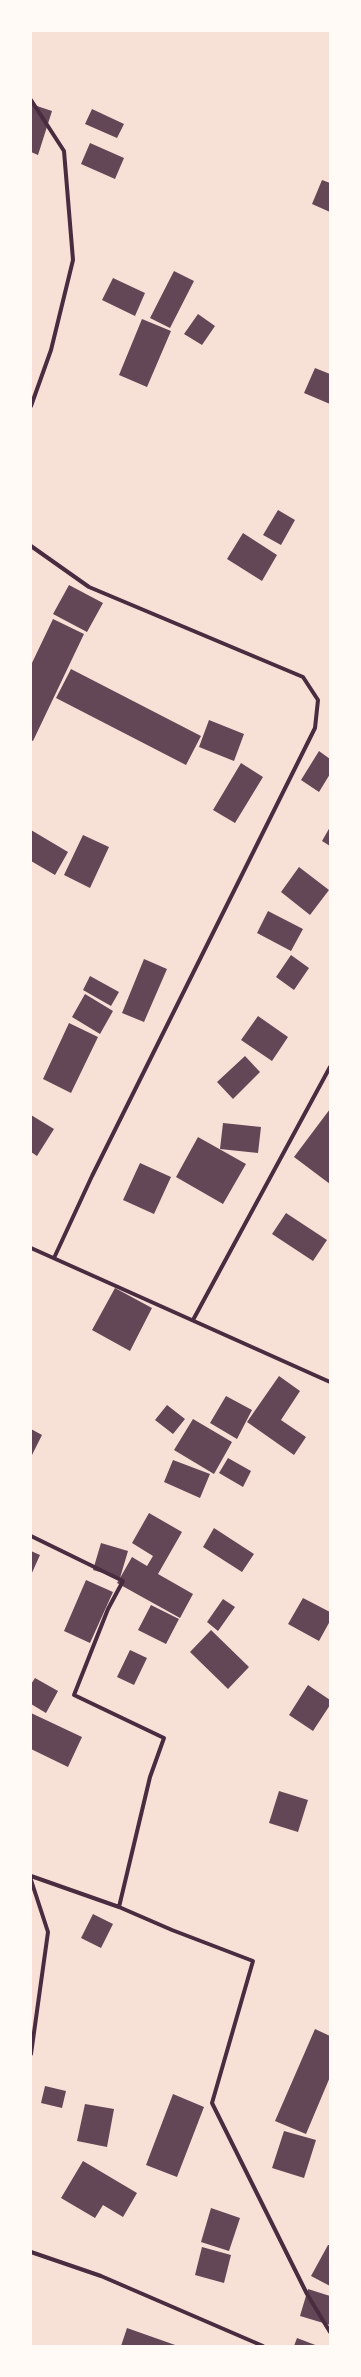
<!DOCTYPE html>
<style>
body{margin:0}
#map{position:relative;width:361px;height:2377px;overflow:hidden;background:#f7e1d7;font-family:Literata,serif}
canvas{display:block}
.frame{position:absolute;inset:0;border:32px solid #fffaf5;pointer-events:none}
</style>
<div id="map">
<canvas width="361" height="2377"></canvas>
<div class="frame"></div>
</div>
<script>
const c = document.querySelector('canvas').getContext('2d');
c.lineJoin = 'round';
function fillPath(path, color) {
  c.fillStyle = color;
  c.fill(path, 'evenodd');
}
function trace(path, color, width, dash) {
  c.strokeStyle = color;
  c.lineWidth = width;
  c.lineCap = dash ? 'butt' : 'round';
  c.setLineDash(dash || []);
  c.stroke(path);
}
fillPath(new Path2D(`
 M 31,104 L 52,111 L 38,155 L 31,152 Z
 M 92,109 L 124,124 L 117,138 L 85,124 Z
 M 90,143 L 124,158 L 115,179 L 81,164 Z
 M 322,180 L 330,183 L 330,212 L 312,204 Z
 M 174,271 L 194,281 L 170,328 L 150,318 Z
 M 113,278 L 145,293 L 135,316 L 102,300 Z
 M 198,314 L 215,326 L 202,345 L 184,334 Z
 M 142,319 L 171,331 L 147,387 L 119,375 Z
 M 315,368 L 330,374 L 330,404 L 304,393 Z
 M 278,510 L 295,520 L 281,545 L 263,535 Z
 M 243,533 L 277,555 L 262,581 L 227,559 Z
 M 69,585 L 103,603 L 87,632 L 53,614 Z
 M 53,619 L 84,634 L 33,741 L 31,740 L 31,665 Z
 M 71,669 L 201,736 L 186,765 L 56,698 Z
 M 209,720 L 244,734 L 234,761 L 199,747 Z
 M 319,751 L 330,759 L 330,774 L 319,792 L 301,780 Z
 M 241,763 L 263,777 L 235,823 L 213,810 Z
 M 330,827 L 330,846 L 322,841 Z
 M 31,830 L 68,852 L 55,875 L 31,861 Z
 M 83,835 L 109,847 L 90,888 L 64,875 Z
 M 299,867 L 329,890 L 310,915 L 281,892 Z
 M 268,911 L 303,929 L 291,951 L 257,933 Z
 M 291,955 L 309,968 L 294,990 L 276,977 Z
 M 144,959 L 167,969 L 144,1022 L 122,1013 Z
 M 90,976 L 119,992 L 111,1006 L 83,990 Z
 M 85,994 L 113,1011 L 100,1034 L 72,1017 Z
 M 258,1016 L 288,1037 L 272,1061 L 241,1040 Z
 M 69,1023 L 98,1037 L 71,1093 L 43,1079 Z
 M 245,1056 L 260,1072 L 233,1099 L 217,1082 Z
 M 330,1109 L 330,1184 L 294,1157 Z
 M 31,1115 L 54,1129 L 37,1156 L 31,1152 Z
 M 223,1123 L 261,1127 L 258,1153 L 220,1149 Z
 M 198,1137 L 246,1164 L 223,1204 L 176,1177 Z
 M 140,1163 L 171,1177 L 154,1214 L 123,1200 Z
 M 286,1213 L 327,1240 L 313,1261 L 272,1234 Z
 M 115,1288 L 152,1308 L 130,1351 L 92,1330 Z
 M 279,1376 L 300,1391 L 281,1420 L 306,1437 L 294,1455 L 247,1422 Z
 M 226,1396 L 252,1410 L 237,1439 L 210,1423 Z
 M 167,1405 L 185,1419 L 173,1434 L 155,1420 Z
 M 193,1419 L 232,1442 L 214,1474 L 174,1450 Z
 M 31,1429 L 42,1435 L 31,1457 Z
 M 228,1458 L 251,1471 L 243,1487 L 219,1473 Z
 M 173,1460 L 210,1474 L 200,1498 L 164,1482 Z
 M 149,1513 L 182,1532 L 158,1574 L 193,1594 L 180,1618 L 117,1583 L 120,1578 L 93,1570 L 101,1543 L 128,1551 L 120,1578 L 132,1557 L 147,1566 L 153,1556 L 132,1543 Z
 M 214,1528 L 254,1554 L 242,1572 L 203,1547 Z
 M 31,1551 L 40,1555 L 31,1575 Z
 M 86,1580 L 113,1592 L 90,1643 L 64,1631 Z
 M 303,1598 L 330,1612 L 330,1621 L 319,1641 L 288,1624 Z
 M 223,1599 L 235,1607 L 218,1631 L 207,1622 Z
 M 151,1605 L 179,1619 L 166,1644 L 138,1630 Z
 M 211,1630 L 249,1667 L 228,1689 L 190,1652 Z
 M 130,1650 L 147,1658 L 134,1685 L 117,1677 Z
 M 35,1678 L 58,1691 L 46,1713 L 31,1704 L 31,1684 Z
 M 308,1685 L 330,1700 L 330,1705 L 313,1731 L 289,1715 Z
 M 31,1713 L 82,1737 L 68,1767 L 31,1749 Z
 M 279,1791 L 308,1800 L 298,1832 L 269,1823 Z
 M 93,1914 L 113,1924 L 101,1948 L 81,1938 Z
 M 315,2029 L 330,2036 L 330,2077 L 306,2134 L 275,2121 Z
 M 45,2086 L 66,2091 L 62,2108 L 41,2103 Z
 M 173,2094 L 204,2107 L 177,2177 L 146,2165 Z
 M 85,2104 L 114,2109 L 107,2147 L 77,2141 Z
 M 284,2131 L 316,2140 L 304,2178 L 272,2168 Z
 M 83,2161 L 137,2193 L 123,2217 L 103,2205 L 95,2218 L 61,2198 Z
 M 211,2208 L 240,2218 L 229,2251 L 201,2242 Z
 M 328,2245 L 330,2245 L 330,2286 L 311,2276 Z
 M 202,2247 L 231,2255 L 224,2283 L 195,2275 Z
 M 308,2289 L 330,2296 L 330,2325 L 300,2316 Z
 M 127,2328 L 178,2346 L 121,2346 Z
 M 297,2338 L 318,2346 L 294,2346 Z`), '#644757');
trace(new Path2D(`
 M 31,100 L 64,151 L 73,260 L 51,350 L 31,406
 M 31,546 L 89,587 L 303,677 L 318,700 L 315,728 L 92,1176 L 54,1258
 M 31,1248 L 330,1382
 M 193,1320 L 330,1067
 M 31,1536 L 123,1581 L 108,1609 L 74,1695 L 164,1738 L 150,1777 L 119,1907 L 172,1930 L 253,1961 L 212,2103 L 307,2294 L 330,2332
 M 31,1876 L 119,1907
 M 31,1880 L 48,1932 L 31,2054
 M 31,2252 L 101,2276 L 263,2346`), '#4a2c40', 4);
</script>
